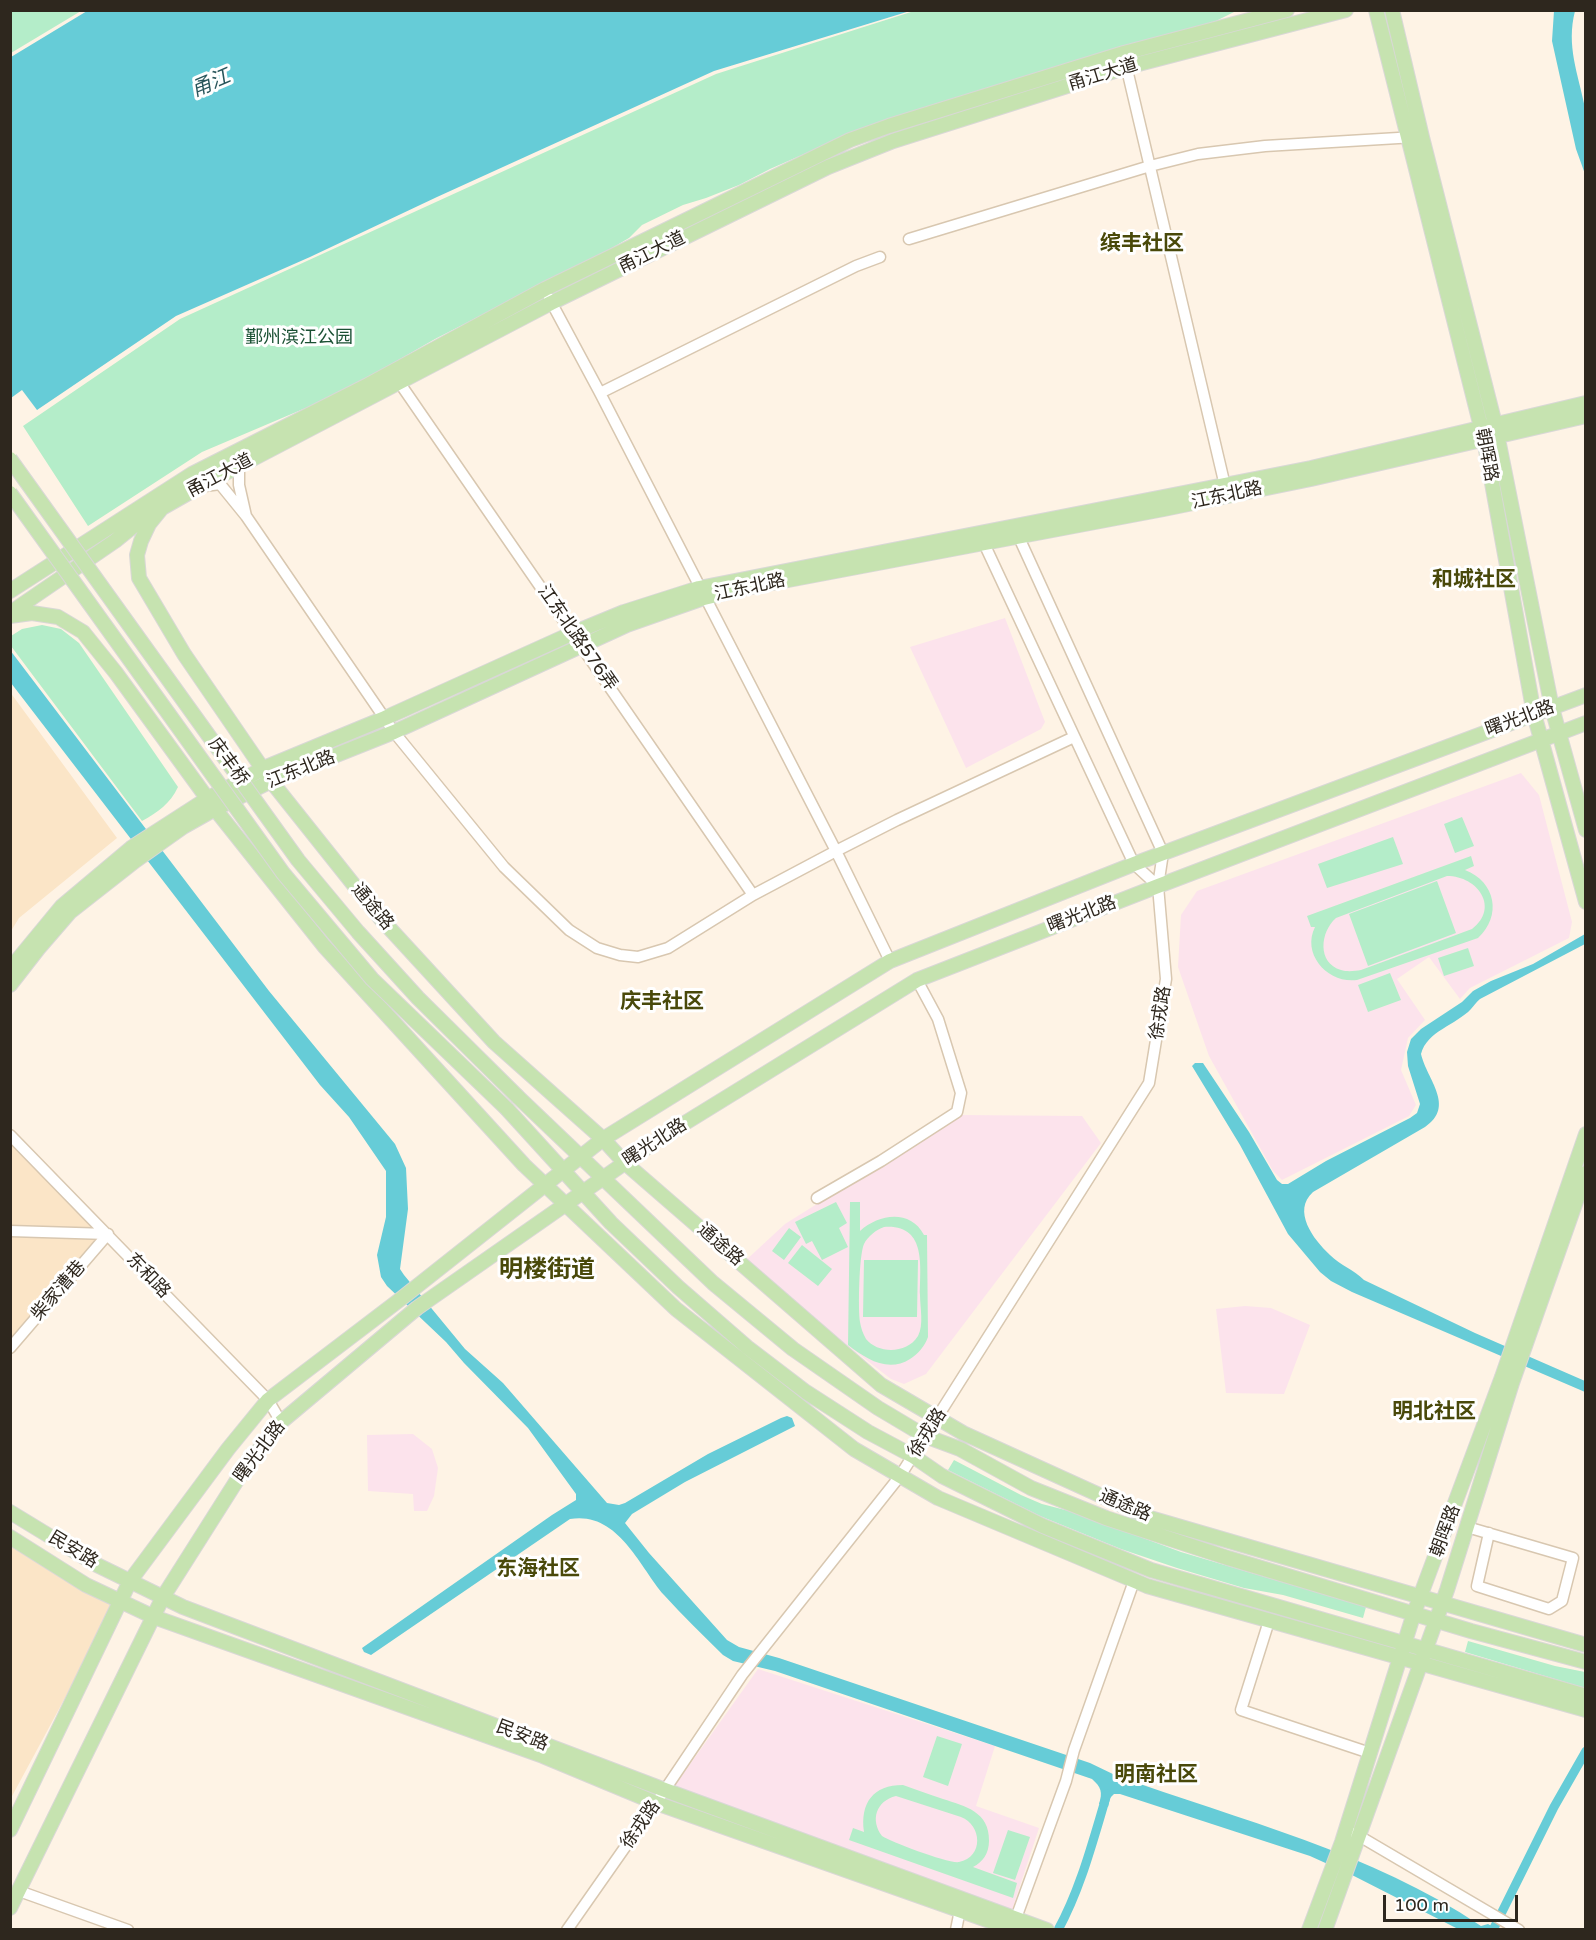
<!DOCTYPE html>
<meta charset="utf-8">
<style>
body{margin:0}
#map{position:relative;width:1596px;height:1940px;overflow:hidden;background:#fef3e5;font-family:"Varela Round",sans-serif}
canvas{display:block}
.frame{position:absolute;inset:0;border:12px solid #2e271e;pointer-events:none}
.scale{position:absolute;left:1383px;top:1895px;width:135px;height:27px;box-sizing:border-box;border:3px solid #2e271e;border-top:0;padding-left:8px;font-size:18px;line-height:21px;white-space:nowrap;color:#2e271e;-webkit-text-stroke:4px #fff;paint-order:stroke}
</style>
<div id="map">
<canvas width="1596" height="1940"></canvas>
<div class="frame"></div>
<div class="scale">100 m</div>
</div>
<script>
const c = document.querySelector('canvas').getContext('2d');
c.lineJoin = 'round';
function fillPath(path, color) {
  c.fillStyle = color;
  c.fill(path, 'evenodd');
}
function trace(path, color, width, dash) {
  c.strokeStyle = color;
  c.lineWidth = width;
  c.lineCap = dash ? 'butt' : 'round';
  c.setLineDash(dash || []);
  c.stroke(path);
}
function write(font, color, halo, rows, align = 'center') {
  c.font = font + ' "Varela Round","Noto Sans SC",sans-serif';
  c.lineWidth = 6;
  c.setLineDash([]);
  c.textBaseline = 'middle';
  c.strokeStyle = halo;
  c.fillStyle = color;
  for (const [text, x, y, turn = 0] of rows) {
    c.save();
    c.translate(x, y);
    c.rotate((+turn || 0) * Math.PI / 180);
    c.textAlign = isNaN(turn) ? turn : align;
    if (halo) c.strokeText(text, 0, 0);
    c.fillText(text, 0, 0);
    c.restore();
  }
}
fillPath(new Path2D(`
 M 10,692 L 117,838 L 19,918 L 11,931 Z
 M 11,1142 L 104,1236 L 27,1320 L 11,1342 Z
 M 11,1543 L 82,1591 L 115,1605 L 11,1798 Z`), '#fbe5c7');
fillPath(new Path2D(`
 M 1005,618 L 1045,722 L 1041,729 L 966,768 L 910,647 Z
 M 1521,773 L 1539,795 L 1572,922 L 1569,938 L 1470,988 L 1460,999 L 1429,957 L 1397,979 L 1425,1020 L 1408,1038 L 1401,1070 L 1416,1105 L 1409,1116 L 1282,1180 L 1273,1171 L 1209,1056 L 1178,967 L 1181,915 L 1197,891 Z
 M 959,1115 L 1082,1116 L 1101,1143 L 926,1374 L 904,1384 L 891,1379 L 817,1322 L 744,1262 L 785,1224 Z
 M 1245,1306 L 1271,1308 L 1310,1325 L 1284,1394 L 1226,1393 L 1216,1309 Z
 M 413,1434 L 432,1449 L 438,1468 L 434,1496 L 427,1511 L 414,1511 L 413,1494 L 368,1491 L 367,1435 Z
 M 758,1669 L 995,1746 L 976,1806 L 1039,1828 L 1012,1910 L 673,1788 Z`), '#fce3ec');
fillPath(new Path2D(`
 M 11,10 L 81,10 L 81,11 L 11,53 Z
 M 914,11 L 1236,11 L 1216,21 L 998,86 L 852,133 L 770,169 L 739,185 L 706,198 L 683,205 L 642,225 L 629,238 L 605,252 L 435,339 L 341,393 L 202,452 L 88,526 L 23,426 L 180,319 L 716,74 Z
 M 42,625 L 61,629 L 79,643 L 178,787 C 170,804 158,812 142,821 L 11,646 L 11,636 L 22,629 Z
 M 1462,817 L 1474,846 L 1455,853 L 1444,824 Z
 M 1393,837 L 1403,864 L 1327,888 L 1318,864 Z
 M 1471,856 L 1474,866 L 1465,870 C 1496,882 1502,916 1478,938 L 1357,980 C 1329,984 1301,955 1315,927 L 1311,927 L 1307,916 ZM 1447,876 C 1478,876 1500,908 1472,929 L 1361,970 C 1355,971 1347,972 1341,970 C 1317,963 1320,932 1336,918 Z
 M 1437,881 L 1456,933 L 1368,966 L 1349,914 Z
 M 1468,948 L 1474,966 L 1444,976 L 1438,958 Z
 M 1390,973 L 1401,1000 L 1368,1012 L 1358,985 Z
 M 836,1202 L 847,1223 L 839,1228 L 848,1247 L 822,1260 L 812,1241 L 806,1244 L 795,1222 Z
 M 850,1202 L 860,1202 L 860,1231 C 879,1214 910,1209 924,1235 L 927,1235 L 928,1337 C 925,1346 918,1354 910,1359 C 888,1373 866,1359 848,1345 ZM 884,1227 C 927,1224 920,1266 920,1295 C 920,1307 924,1325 918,1336 C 907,1354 878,1354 866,1339 C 863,1334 861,1328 860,1322 C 858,1309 859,1255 864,1244 C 868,1236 876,1230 884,1227 Z
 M 789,1228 L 801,1237 L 784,1260 L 772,1251 Z
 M 802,1245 L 832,1269 L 818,1286 L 788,1263 Z
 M 864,1260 L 918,1260 L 917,1317 L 863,1317 Z
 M 954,1460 L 1021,1495 L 1042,1504 L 1073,1512 L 1181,1552 L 1366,1607 L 1363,1618 L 1283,1595 L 1244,1588 L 1177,1568 L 1121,1549 L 1040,1516 L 948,1470 Z
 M 1468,1641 L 1555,1666 L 1585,1672 L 1585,1688 L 1465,1652 Z
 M 937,1736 L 962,1744 L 948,1786 L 923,1777 Z
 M 903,1785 C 916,1790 929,1794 943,1799 C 965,1806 990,1812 989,1841 C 989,1853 983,1862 973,1867 L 1017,1883 L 1013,1898 L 849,1840 L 853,1828 L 864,1832 C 860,1803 873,1785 903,1785 ZM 896,1796 L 961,1817 C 982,1825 984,1857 959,1862 C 949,1864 891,1842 882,1836 C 870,1820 876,1801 896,1796 Z
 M 1008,1830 L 1030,1837 L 1015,1880 L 993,1873 Z`), '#b4edc9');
fillPath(new Path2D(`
 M 87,11 L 87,10 L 910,11 L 714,71 L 437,197 L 310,257 L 176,316 L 37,410 L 22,390 L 11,398 L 11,57 Z
 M 1554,11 L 1575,11 C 1566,46 1578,73 1585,108 C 1589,128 1586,153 1585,174 L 1576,149 L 1552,41 Z
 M 10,650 L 269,991 L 395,1144 L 406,1168 L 408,1209 L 400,1269 L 404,1275 L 465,1349 L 503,1383 L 607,1503 L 619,1505 L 625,1503 L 708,1454 L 781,1418 L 787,1416 L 792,1418 L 795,1426 L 685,1482 L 632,1514 L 625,1523 L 649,1553 L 727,1640 L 739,1647 L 779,1658 L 1090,1763 L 1117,1776 C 1240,1820 1371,1852 1481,1926 L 1488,1924 L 1497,1929 L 1458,1929 L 1352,1875 L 1310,1856 L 1120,1794 L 1114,1794 L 1110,1798 L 1108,1807 L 1099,1804 C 1103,1792 1101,1787 1092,1779 L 775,1671 L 733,1661 L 723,1655 C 703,1635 683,1616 664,1595 C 639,1566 618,1511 570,1519 L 371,1655 L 364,1652 L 362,1648 L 552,1515 L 576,1500 L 576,1494 L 528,1428 L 464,1363 L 446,1342 L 387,1286 L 381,1277 L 377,1255 L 386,1217 L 386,1171 L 349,1117 L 320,1085 L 11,683 Z
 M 1585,934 L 1585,944 L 1480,999 C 1476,1002 1474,1006 1471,1009 C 1456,1025 1427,1031 1421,1054 C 1427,1080 1456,1106 1425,1127 L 1313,1192 C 1292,1211 1313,1239 1330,1255 C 1340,1265 1354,1270 1364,1280 L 1475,1333 L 1585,1381 L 1585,1392 L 1352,1292 L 1331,1281 L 1320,1272 L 1288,1234 L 1240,1145 L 1192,1066 L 1195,1063 L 1203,1063 L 1249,1132 L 1277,1180 L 1282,1184 L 1288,1184 L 1326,1161 L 1410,1118 L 1417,1113 L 1420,1104 L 1408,1066 L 1407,1052 L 1411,1039 L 1421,1029 L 1462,1002 L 1473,991 L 1491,981 L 1533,964 Z`), '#66ccd7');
trace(new Path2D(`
 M 1058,1930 C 1081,1888 1093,1840 1107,1794
 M 1493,1930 L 1554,1807 L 1586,1751`), '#66ccd7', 9);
const minor = new Path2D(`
 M 1125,61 L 1226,490
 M 909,239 L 1150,166 L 1198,154 L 1265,146 L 1415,137
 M 549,298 L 600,393 L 836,851 L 890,961
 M 399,382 L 753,895
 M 600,393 L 856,266 L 880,257
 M 205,486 L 220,484 L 246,516 L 239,485 L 239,465
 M 246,516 L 394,732 L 504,867 L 569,930 L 597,948 L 620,955 L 638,957 L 668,948 L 753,895 L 836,851 L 897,820 L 1074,737
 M 981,537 L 1134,864 L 1158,886
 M 10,1135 L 268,1400 L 281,1422
 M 817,1198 L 881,1161 L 957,1112 L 961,1093 L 938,1019 L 917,980
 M 10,1231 L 108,1234
 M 10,1348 L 108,1234
 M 1467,1527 L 1573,1558 L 1562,1601 L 1549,1609 L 1477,1586 L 1489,1533
 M 1269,1621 L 1241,1710 L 1370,1753
 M 1354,1833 L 1519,1930
 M 19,1891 L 128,1930
 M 1016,1918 L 1066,1781 L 1074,1750 L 1134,1581
 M 567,1930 L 656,1803 L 742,1675 L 900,1476 L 1149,1083 L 1166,979 L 1158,886 L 1163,853 L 1016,531
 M 956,1930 L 960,1910`);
const major = new Path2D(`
 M 1376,10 L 1484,439 L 1534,714 L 1586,902
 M 1392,10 L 1422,137 L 1495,424 L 1552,708 L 1586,830
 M 162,508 L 149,524 L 141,541 L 137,555 L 139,578 L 184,654 L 271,781 L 381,919 L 494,1042 L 603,1139 L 624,1162 L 881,1385 L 963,1433 L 1150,1518 L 1586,1645
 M 10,591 L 192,474 L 368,385 L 545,289 L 850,140 L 889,126 L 1124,53 L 1287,10
 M 10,613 L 115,541 L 141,520 L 199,487 L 551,303 L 828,167 L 893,141 L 1127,67 L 1346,10
 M 10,616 L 32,613 L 58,617 L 83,632 L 116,673 L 215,809 L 324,946 L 524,1165 L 676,1309 L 854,1449 L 938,1498 L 1147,1586 L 1586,1710
 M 10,969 L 62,906 L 131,848 L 207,799 L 264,768 L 385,718 L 573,633 L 624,612 L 699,588 L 1311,468 L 1586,403
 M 10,985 L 38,949 L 70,912 L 135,861 L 183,827 L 215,809 L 271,781 L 394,732 L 627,625 L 704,598 L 746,588 L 1164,509 L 1311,479 L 1586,416
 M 518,1097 L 713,1283 L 793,1349 L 878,1408 L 925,1436 L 960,1449 L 1031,1488 L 1106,1518 L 1228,1558 L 1471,1631 L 1586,1662
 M 507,1109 L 611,1223 L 678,1287 L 747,1347 L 806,1392 L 868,1432 L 913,1456 L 942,1476 L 1043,1526 L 1151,1570 L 1586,1696
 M 10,1512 L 97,1565 L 183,1607 L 665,1790 L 1047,1930
 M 10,1537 L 86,1585 L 154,1617 L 543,1756 L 656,1803 L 1015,1930
 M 10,1830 L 130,1581 L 228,1449 L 268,1400 L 402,1298 L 603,1139 L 890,961 L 1134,864 L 1586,695
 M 10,1908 L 163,1597 L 246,1466 L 281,1422 L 417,1308 L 659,1139 L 917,980 L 1158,886 L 1586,723
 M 1309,1930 L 1342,1842 L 1414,1613 L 1502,1377 L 1586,1134
 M 1325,1930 L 1447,1590 L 1512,1383 L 1586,1173`);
trace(minor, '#d8c7b0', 13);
trace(major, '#d9d8d6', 16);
trace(minor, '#fff', 10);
trace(major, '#c6e3b0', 14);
const majorBridge = new Path2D(`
 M 10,459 L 298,860 L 358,932 L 418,998 L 518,1097
 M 10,493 L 283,873 L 372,979 L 507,1109`);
trace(majorBridge, '#d9d8d6', 16, []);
trace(majorBridge, '#c6e3b0', 14);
write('18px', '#2e271e', '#fff', [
 ["甬江大道",1103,75,-17],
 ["甬江大道",652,253,-26],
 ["朝晖路",1486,455,79],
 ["甬江大道",220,476,-28],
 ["江东北路",1227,496,-12],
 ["江东北路",750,588,-12],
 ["江东北路576弄",577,638,55],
 ["曙光北路",1520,719,-20],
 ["庆丰桥",228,762,54],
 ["江东北路",301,770,-22],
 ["通途路",372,907,50],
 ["曙光北路",1082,915,-21],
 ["徐戎路",1161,1013,-81],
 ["曙光北路",655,1143,-33],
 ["通途路",720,1245,41],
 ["东和路",148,1276,46],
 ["柴家漕巷",59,1291,-49],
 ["徐戎路",928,1433,-57],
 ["曙光北路",260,1452,-53],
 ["通途路",1125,1506,23],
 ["朝晖路",1446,1531,-70],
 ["民安路",73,1550,31],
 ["民安路",522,1736,21],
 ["徐戎路",641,1825,-55]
]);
write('18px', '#1a5033', '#fff', [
 ["鄞州滨江公园",299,338]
]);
write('italic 20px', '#29565b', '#fff', [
 ["甬江",211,84,-23]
]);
write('bold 21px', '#49490a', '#fff', [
 ["缤丰社区",1142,244],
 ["和城社区",1474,580],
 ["庆丰社区",662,1002],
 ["明北社区",1434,1412],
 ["东海社区",538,1569],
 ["明南社区",1156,1775]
]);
write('bold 24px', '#49490a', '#fff', [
 ["明楼街道",547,1271]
]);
</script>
